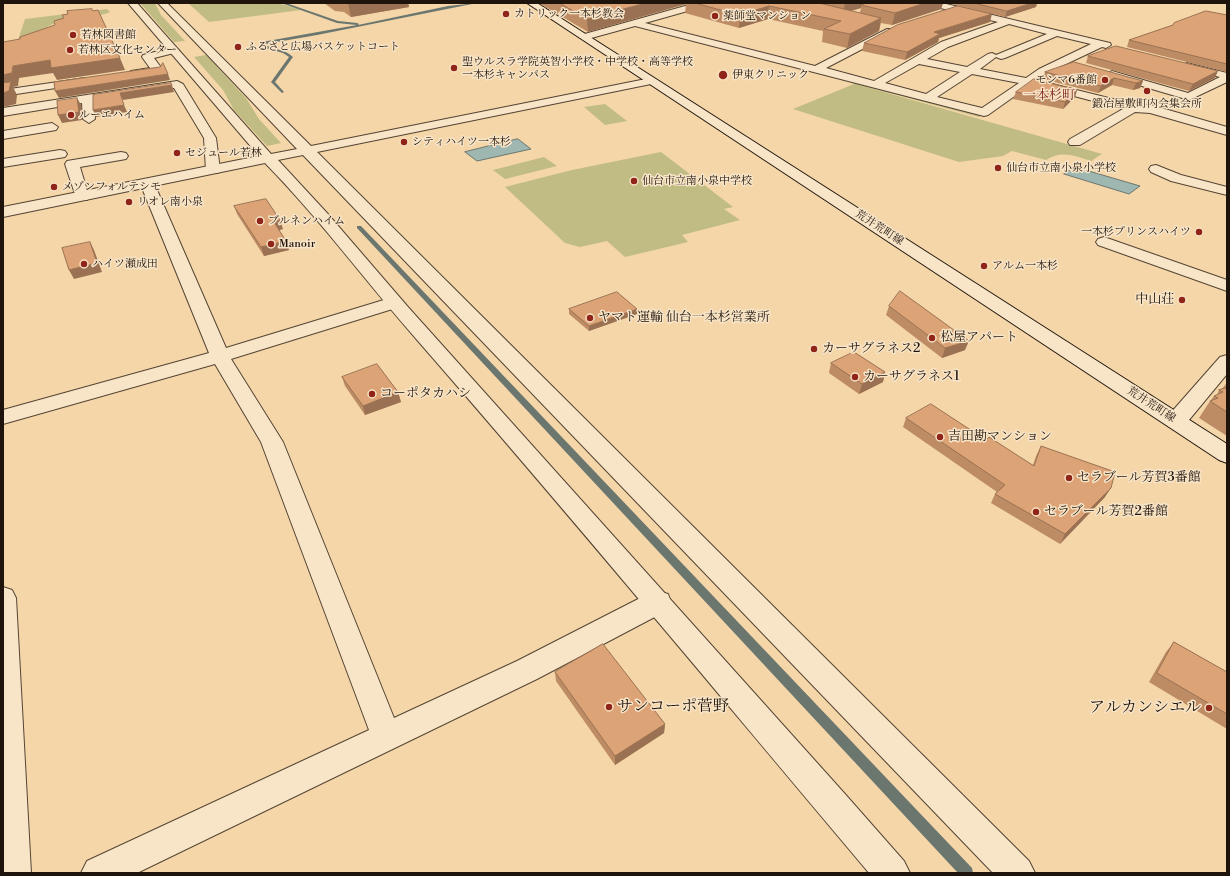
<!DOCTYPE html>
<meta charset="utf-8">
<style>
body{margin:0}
#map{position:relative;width:1230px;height:876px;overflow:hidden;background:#f4d6a9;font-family:"Libre Bodoni",serif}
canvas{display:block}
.frame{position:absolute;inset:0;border:4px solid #1f140c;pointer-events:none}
</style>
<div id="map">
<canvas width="1230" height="876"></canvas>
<div class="frame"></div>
</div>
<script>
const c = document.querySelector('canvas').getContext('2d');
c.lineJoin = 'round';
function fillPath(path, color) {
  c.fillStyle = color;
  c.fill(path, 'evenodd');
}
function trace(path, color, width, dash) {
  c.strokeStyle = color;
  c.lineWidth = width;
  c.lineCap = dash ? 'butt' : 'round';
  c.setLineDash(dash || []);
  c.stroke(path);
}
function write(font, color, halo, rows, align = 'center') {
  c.font = font + ' "Libre Bodoni","Noto Serif JP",serif';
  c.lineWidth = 3;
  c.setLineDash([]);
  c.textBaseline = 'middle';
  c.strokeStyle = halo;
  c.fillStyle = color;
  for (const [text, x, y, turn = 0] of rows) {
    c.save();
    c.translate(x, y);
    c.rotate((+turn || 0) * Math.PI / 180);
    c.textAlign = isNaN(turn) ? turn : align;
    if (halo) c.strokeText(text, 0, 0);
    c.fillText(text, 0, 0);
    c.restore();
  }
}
fillPath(new Path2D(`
 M 140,3 L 155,3 L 161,15 L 185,41 L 174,42 Z
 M 188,3 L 278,3 L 301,10 L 209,22 Z
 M 107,9 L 110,12 L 105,14 L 55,23 L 26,38 L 18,40 L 25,19 Z
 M 206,55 L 246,98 L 259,119 L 281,143 L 267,146 L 234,110 L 223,90 L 194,57 Z
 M 856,80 L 983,115 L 979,117 L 856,84 L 1102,154 L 1091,161 C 1074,156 1062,150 1046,160 L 1012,151 L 1003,156 L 959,162 L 793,109 L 854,84 L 851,82 Z
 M 605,104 L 627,121 L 605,125 L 584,107 Z
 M 661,152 L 733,207 L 724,209 L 740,220 L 682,235 L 688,242 L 625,257 L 607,241 L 580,247 L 565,243 L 505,187 L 572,170 Z
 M 544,157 L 557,166 L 505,179 L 493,170 Z`), '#c1bc84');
const water = new Path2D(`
 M 518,139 L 531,149 L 477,161 L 465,152 Z
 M 1075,167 L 1140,186 L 1129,194 L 1064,174 Z`);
fillPath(water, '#9eb7b1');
trace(water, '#6b766f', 1);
fillPath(new Path2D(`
 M 281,3 L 286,3 L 338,21 L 357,23 L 359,24 L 358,25 L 448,6 L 477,3 L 317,35 L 265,44 L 265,45 C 275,50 285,49 293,57 L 275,82 L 284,92 L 282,93 L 271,82 L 289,57 L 283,53 L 262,47 L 262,42 L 357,25 L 337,23 Z
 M 357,226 L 361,226 L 972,868 L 973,873 L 958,873 L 357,228 Z`), '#6b766f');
const minor = new Path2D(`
 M 696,3 L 710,3 L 709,5 L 645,23 L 815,66 L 887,29 L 893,29 L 895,31 L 893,33 L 826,68 L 874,81 L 941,42 L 998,22 L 928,5 L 927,3 L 942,3 L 1110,43 L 1111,45 L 1106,48 L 1102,47 L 1047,73 L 988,115 L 984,116 L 635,26 L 584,40 L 579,37 L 581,35 ZM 1009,24 L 1047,34 L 996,55 L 992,53 L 988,54 L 967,67 L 927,59 L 948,47 ZM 1057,36 L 1091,44 L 1039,69 L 1026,78 L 980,69 L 996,57 L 1001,59 L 1005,58 ZM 919,64 L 960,72 L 926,94 L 885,83 ZM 972,74 L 1019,83 L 982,108 L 937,97 Z
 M 174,47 L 179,50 L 178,52 L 154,58 L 163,70 L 162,72 L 131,77 L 126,74 L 131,71 L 150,68 L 142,57 L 143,55 Z
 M 1187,63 L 1227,73 L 1227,82 L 1189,100 L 1108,76 L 1107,74 L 1112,71 L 1188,93 L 1220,77 L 1183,68 L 1182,66 Z
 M 85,78 L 91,81 L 89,83 L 3,96 L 3,90 Z
 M 177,81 L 183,84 L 216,138 L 220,170 L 218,173 L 208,173 L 206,170 L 204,138 L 174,88 L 94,101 L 95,119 L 89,123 L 83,119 L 82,103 L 3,116 L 3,108 Z
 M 1048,83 L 1133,104 L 1151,105 L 1227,127 L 1227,135 L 1150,113 L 1135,112 L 1080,145 L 1070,145 L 1068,142 L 1070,139 L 1123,109 L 1044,88 L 1042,86 L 1044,84 Z
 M 52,123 L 58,127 L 56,130 L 3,139 L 3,131 Z
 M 60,150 L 65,151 L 67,154 L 65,157 L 3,167 L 3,159 Z
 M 121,152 L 126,153 L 128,156 L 126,159 L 80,167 L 89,197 L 87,200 L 77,200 L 65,164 L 67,161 Z
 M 1156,165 L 1181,175 L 1227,187 L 1227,195 L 1171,181 L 1151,172 L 1149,169 L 1151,166 Z
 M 147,179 L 152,180 L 154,183 L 226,348 L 387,299 L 393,298 L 399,299 L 402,303 L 399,307 L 231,359 L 283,442 L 394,718 L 517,661 L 648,594 L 658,591 L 668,594 L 671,602 L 668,610 L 537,679 L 137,873 L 81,873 L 87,861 L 369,730 L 261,442 L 215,364 L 3,424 L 3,410 L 209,353 L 140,183 L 142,180 Z
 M 1104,237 L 1227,280 L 1227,291 L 1098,245 L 1096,242 L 1098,239 Z
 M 1227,355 L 1227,374 L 1184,426 L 1176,428 L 1168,426 L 1165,421 L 1168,416 L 1220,357 Z
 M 3,587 L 12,590 L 16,598 L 31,873 L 3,873 Z`);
const tertiary = new Path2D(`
 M 128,3 L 137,3 L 271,154 L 297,149 L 158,3 L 167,3 L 311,146 L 651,78 L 655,79 L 657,81 L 651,84 L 317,152 L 1029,861 L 1035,873 L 993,873 L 303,155 L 278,160 L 327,213 L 408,307 L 845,794 L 904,861 L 910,873 L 869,873 C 719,695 571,516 418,341 C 366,282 320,219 265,163 L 3,217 L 3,207 L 259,156 Z`);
const secondary = new Path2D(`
 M 527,3 L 537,3 L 1227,444 L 1227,463 L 1219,460 Z`);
trace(minor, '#544433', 2);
trace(tertiary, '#544433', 2);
trace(secondary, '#1f140c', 2);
fillPath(minor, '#f8e4c7');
fillPath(tertiary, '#f8e4c7');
fillPath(secondary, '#f8e4c7');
fillPath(new Path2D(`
 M 297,3 L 318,3 L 298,4 Z
 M 324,3 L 408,3 L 409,7 L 351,17 L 344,12 L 335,11 Z
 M 539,3 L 943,3 L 941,9 L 892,25 L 881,23 L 879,31 L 847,48 L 822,42 L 823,31 L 768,19 L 739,28 L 685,13 L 686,4 L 588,32 ZM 861,8 L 860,13 L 851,11 Z
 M 948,3 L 1037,3 L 1036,7 L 1005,17 Z
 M 1227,15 L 1227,72 L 1127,47 L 1129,40 L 1173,25 L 1174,23 Z
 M 990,22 L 939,38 L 938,42 L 905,60 L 862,51 L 864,43 Z
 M 1088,56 L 1215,78 L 1189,91 L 1086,63 Z
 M 1045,72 L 1143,81 L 1140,88 L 1133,90 L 1112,85 L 1098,93 L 1043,79 Z
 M 1077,90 L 1075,97 L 1063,109 L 1013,99 L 1016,92 Z
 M 234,206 L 283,229 L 279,230 L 289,250 L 264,256 L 237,214 Z
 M 889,306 L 965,350 L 942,358 L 886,315 Z
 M 569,309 L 637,314 L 589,331 L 569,314 Z
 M 831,363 L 885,372 L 883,382 L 859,394 L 829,373 Z
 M 342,377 L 398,392 L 401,402 L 365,415 L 345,386 Z
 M 1226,384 L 1227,384 L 1227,436 L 1199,418 L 1210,401 L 1211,400 L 1214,396 L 1217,395 L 1219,390 L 1222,389 L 1225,385 Z
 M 906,418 L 986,440 L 1033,465 L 1036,456 L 1041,446 L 1105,497 L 1060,544 L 991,503 L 995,494 L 997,492 L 903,427 Z
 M 1174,642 L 1227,672 L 1227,729 L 1149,682 L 1166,652 Z
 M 555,672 L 665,724 L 664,733 L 615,765 L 556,681 Z`), '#bd8c65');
fillPath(new Path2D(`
 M 348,3 L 408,3 L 409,7 L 351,17 Z
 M 646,3 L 686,3 L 686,4 L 588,32 L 587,19 Z
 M 845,3 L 875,3 L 861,5 L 861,8 L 843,13 Z
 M 925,3 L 943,3 L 941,9 L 892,25 L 895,13 Z
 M 1032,3 L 1037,3 L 1036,7 L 1005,17 L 1007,11 Z
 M 769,6 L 768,19 L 739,28 L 740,15 Z
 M 992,14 L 990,22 L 939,38 L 938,42 L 905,60 L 907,52 L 934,32 Z
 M 881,18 L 879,31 L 847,48 L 850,34 Z
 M 120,58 L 125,70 L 57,80 L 53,73 L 19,78 L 18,86 L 13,87 L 17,95 L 16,104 L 3,107 L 3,75 L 13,66 L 50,60 Z
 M 1218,71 L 1215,78 L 1189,91 L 1193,84 Z
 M 168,74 L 170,80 L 59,98 L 55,91 Z
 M 1114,78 L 1112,85 L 1098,93 L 1101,86 Z
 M 1143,81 L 1140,88 L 1133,90 L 1136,83 Z
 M 172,85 L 174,92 L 123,100 L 120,93 Z
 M 1077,90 L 1075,97 L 1063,109 L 1065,102 Z
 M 77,98 L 81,105 L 82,120 L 62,123 L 58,115 Z
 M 124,105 L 127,112 L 96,117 L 93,110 Z
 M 280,220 L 283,229 L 276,231 L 274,222 Z
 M 286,241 L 289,250 L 264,256 L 261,247 Z
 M 90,242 L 94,250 L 102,272 L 74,279 L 69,270 Z
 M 637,309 L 637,314 L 589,331 L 589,326 Z
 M 969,341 L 965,350 L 942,358 L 945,348 Z
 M 885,372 L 883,382 L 859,394 L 862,384 Z
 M 398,392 L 401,402 L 365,415 L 363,406 Z
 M 1111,488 L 1105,497 L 1060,544 L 1065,534 Z
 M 665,724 L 664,733 L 615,765 L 615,756 Z`), '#9a7253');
const building = new Path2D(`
 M 560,3 L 646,3 L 587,19 Z
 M 695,3 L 819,3 L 881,18 L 850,34 L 824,29 L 841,21 L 769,6 L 740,15 Z
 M 867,3 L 925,3 L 895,13 L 861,5 Z
 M 974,3 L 1032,3 L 1007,11 Z
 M 958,6 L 992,14 L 934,32 L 940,34 L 907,52 L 864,43 L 897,25 Z
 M 92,9 L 93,11 L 98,10 L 120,58 L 51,68 L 50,60 L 13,66 L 12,73 L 3,75 L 3,42 L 20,39 L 20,37 L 55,25 L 54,21 L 64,18 L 62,15 L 68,14 L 67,11 Z
 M 1206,11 L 1227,15 L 1227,64 L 1129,40 L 1173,25 L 1174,23 Z
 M 1116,46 L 1218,71 L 1193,84 L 1088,56 Z
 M 1074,62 L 1143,81 L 1136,83 L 1114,78 L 1101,86 L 1045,72 Z
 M 163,63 L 168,74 L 55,91 L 54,82 L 160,67 Z
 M 1034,79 L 1077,90 L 1065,102 L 1016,92 Z
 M 11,82 L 9,91 L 3,93 L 3,83 Z
 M 171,83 L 172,85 L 120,93 L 124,105 L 93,110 L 93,95 Z
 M 77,98 L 79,112 L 58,115 L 57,101 Z
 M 266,199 L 280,220 L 274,222 L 286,241 L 261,247 L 234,206 Z
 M 90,242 L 97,263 L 69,270 L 62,248 Z
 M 900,291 L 969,341 L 945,348 L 889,306 Z
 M 617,292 L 637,309 L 589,326 L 569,309 Z
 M 854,352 L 885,372 L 862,384 L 831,363 Z
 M 377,364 L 398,392 L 363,406 L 342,377 Z
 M 1227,388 L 1227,412 L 1210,401 L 1218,398 L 1214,396 L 1223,392 L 1219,390 Z
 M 931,404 L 986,440 L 989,437 L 1034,466 L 1041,446 L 1115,472 L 1111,488 L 1065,534 L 995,494 L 1005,485 L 906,418 Z
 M 1174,642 L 1227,672 L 1227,714 L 1157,673 Z
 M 603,644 L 665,724 L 615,756 L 555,672 Z`);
fillPath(building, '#dca376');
trace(building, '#9a7253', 1);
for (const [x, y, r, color] of [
 [506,14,4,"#8f2418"],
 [715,16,4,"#8f2418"],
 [73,35,4,"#8f2418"],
 [238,47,4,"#8f2418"],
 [70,50,4,"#8f2418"],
 [454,68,4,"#8f2418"],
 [723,75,5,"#8f2418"],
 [1105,80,4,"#8f2418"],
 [1147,91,4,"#8f2418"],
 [71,115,4,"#8f2418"],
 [404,142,4,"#8f2418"],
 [177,153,4,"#8f2418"],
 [998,168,4,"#8f2418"],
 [634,181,4,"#8f2418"],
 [54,187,4,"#8f2418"],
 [129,202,4,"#8f2418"],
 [260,221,4,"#8f2418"],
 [1199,232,4,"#8f2418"],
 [271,244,4,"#8f2418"],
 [84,264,4,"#8f2418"],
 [984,266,4,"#8f2418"],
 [1182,300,4,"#8f2418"],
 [590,318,4,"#8f2418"],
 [932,338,4,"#8f2418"],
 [814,349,4,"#8f2418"],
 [855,377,4,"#8f2418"],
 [372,394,4,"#8f2418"],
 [940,437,4,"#8f2418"],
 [1069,478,4,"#8f2418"],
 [1036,512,4,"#8f2418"],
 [609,707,4,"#8f2418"],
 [1209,708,4,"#8f2418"]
]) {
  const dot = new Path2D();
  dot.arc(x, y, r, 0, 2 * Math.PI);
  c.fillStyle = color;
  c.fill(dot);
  trace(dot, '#f8e4c7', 1.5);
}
write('11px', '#1f140c', '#f8e4c7', [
 ["カトリック一本杉教会",514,14],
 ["薬師堂マンション",723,16],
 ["若林図書館",81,35],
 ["ふるさと広場バスケットコート",246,47],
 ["若林区文化センター",78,50],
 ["聖ウルスラ学院英智小学校・中学校・高等学校",462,62],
 ["一本杉キャンパス",462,75],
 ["伊東クリニック",732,75],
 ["モンマ6番館",1097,80,"right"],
 ["鍛冶屋敷町内会集会所",1147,104,"center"],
 ["ルーエハイム",79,115],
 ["シティハイツ一本杉",412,142],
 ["セジュール若林",185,153],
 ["仙台市立南小泉小学校",1006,168],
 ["仙台市立南小泉中学校",642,181],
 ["メゾンフォルテシモ",62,187],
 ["リオレ南小泉",137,202],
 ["ブルネンハイム",268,221],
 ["一本杉プリンスハイツ",1191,232,"right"],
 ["Manoir",279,244],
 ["ハイツ瀬成田",92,264],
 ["アルム一本杉",992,266]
], 'left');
write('11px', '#1f140c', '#f8e4c7', [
 ["荒井荒町線",879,228,33],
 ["荒井荒町線",1151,405,33]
]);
write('13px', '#7a1f14', '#f8e4c7', [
 ["一本杉町",1049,96]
]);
write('13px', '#1f140c', '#f8e4c7', [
 ["中山荘",1174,300,"right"],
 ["ヤマト運輸 仙台一本杉営業所",598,318],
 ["松屋アパート",940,338],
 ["カーサグラネス2",822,349],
 ["カーサグラネス1",863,377],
 ["コーポタカハシ",380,394],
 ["吉田勘マンション",948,437],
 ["セラブール芳賀3番館",1077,478],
 ["セラブール芳賀2番館",1044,512]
], 'left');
write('16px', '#1f140c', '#f8e4c7', [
 ["サンコーポ菅野",617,707],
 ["アルカンシエル",1201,708,"right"]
], 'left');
</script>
